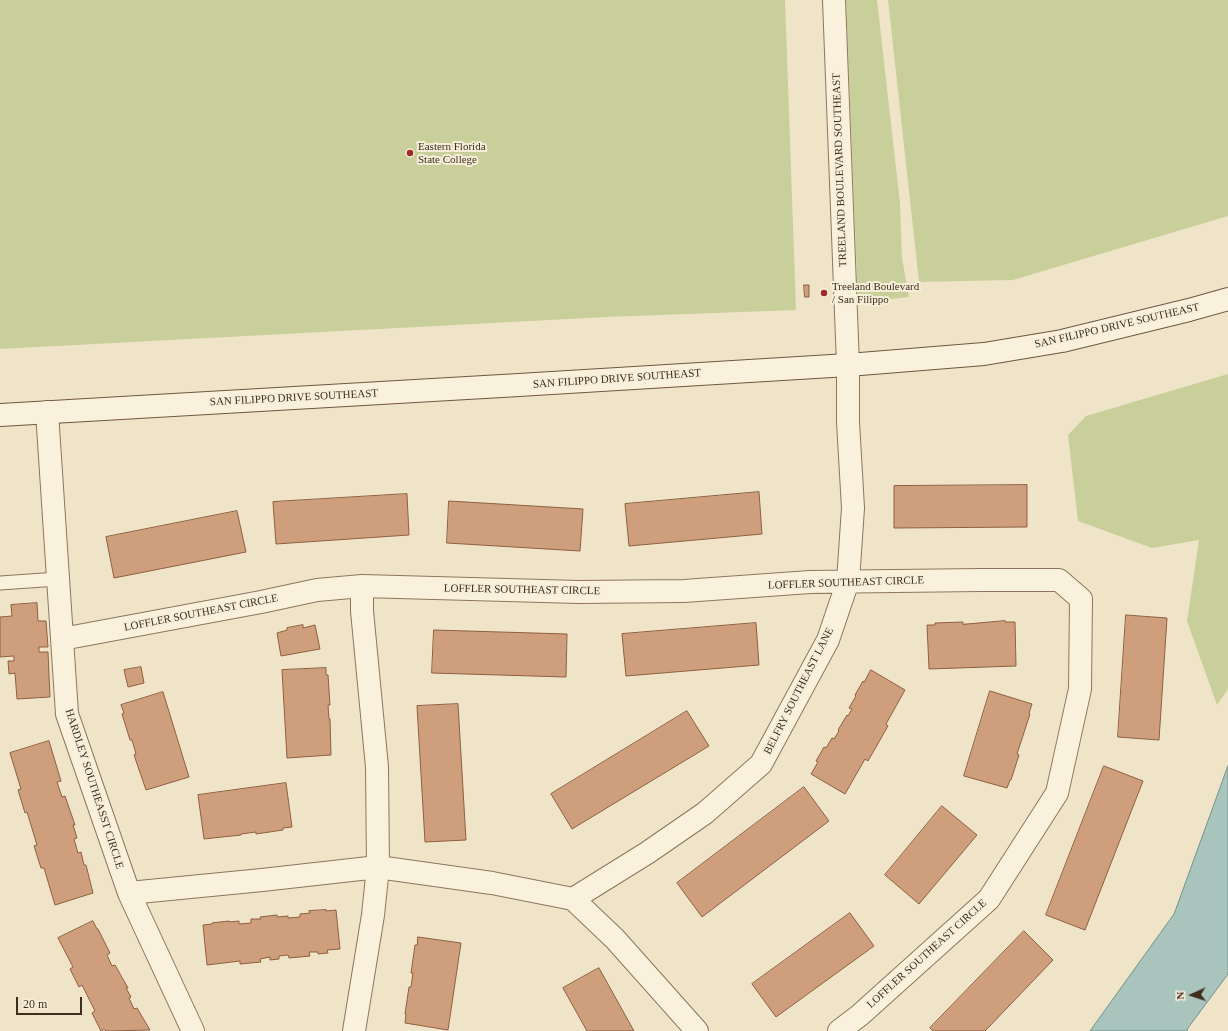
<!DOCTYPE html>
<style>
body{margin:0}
#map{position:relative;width:1228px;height:1031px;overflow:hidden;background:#f0e4c8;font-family:Georgia,serif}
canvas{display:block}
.north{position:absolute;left:1172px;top:975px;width:40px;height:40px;-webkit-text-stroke:3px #f7eed8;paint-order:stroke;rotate:267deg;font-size:11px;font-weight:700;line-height:16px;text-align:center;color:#3d2e20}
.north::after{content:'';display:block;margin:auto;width:14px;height:18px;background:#3d2e20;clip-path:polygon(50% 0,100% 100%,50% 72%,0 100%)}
.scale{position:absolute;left:16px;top:997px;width:66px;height:18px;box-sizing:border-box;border:2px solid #3d2e20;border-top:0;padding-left:5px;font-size:12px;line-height:14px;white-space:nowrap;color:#3d2e20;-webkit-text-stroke:3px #f7eed8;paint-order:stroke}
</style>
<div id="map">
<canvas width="1228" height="1031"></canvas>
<div class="north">N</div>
<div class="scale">20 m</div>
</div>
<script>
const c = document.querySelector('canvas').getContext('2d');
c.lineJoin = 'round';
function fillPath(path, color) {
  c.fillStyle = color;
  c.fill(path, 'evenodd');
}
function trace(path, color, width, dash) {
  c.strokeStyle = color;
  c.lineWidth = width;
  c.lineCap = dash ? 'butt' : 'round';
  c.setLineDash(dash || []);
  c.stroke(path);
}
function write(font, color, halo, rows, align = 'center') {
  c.font = font + ' Georgia,serif';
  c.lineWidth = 4;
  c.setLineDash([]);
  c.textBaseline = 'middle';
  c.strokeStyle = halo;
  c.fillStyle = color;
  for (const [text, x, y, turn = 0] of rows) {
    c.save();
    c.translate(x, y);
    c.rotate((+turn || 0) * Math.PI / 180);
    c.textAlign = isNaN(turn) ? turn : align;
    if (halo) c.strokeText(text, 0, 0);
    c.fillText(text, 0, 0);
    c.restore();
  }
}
fillPath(new Path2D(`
 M 0,0 L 785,0 L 796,310 L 606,317 L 0,349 Z
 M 846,0 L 877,0 L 900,203 L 902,258 L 909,297 L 858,303 Z
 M 888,0 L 1228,0 L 1228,216 L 1013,280 L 919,282 Z
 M 1228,374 L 1228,689 L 1217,705 L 1187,621 L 1199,540 L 1152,548 L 1078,521 L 1068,435 L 1086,416 Z`), '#c9cf9b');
const water = new Path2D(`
 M 1228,766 L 1228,974 L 1188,1028 L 1187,1031 L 1090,1031 L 1174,914 Z`);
fillPath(water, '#a9c4bc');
trace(water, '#6f938a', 1);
const building = new Path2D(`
 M 804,285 L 809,285 L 809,297 L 805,297 Z
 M 1027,485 L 1027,527 L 894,528 L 894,486 Z
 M 759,492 L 762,534 L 629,546 L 625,504 Z
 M 407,494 L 409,535 L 276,544 L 273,502 Z
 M 449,501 L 583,509 L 580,551 L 447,543 Z
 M 237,511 L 246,552 L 114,578 L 106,537 Z
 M 37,603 L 38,621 L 46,621 L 48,647 L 39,647 L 39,652 L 48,652 L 50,697 L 17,699 L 15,673 L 9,674 L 8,661 L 14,661 L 14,656 L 0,657 L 0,617 L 12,616 L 11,605 Z
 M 1126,615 L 1167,618 L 1159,740 L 1118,737 Z
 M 1005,621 L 1005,622 L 1015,622 L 1016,666 L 929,669 L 927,625 L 935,625 L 935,623 L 963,622 L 963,624 Z
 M 756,623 L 759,665 L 626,676 L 622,634 Z
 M 303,625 L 303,628 L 315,625 L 320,649 L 281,656 L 277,633 L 287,630 L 287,628 Z
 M 434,630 L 567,634 L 566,677 L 432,673 Z
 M 141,667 L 144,683 L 128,687 L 124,670 Z
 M 326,668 L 326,675 L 328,675 L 330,705 L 328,705 L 329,719 L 330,719 L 331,755 L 287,758 L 282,670 Z
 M 871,670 L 905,690 L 886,724 L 888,726 L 868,761 L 865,759 L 845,794 L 811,774 L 818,762 L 816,761 L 824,747 L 826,748 L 832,738 L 834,739 L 839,731 L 838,730 L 847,715 L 848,716 L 852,709 L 849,708 L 856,696 L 855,695 L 863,681 L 864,682 Z
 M 990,691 L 1032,704 L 1029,713 L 1030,714 L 1017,754 L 1019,755 L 1011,780 L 1010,780 L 1007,788 L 964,776 Z
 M 163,692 L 189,777 L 146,790 L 134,755 L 136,754 L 132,740 L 130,740 L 122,714 L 124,713 L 121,705 Z
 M 458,704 L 466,840 L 425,842 L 417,706 Z
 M 687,711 L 709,746 L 572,829 L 551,794 Z
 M 49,741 L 61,781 L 57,782 L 62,797 L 65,796 L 75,825 L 73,825 L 77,838 L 74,839 L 78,853 L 81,852 L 84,865 L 86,865 L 93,893 L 55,905 L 44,868 L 41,868 L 34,846 L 37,845 L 27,812 L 25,813 L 18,790 L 21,789 L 10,753 Z
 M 1104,766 L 1143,781 L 1085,930 L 1046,915 Z
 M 286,783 L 292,827 L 283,828 L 283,830 L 256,834 L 256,832 L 241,834 L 241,835 L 204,839 L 198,795 Z
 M 804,787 L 829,821 L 702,917 L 677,883 Z
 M 942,806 L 977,835 L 919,904 L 885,875 Z
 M 326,910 L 326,911 L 336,910 L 340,949 L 327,950 L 328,953 L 318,954 L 318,952 L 309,952 L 310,956 L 289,958 L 288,955 L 279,956 L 279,959 L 270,960 L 270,957 L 260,959 L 261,962 L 240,964 L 240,961 L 207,965 L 203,925 L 212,924 L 212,923 L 229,921 L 229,922 L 239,921 L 239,924 L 251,923 L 251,919 L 261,919 L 260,917 L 277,915 L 277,917 L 288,916 L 288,918 L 300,917 L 300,914 L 310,913 L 309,911 Z
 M 850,913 L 874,946 L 776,1017 L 752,984 Z
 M 93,921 L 97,929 L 98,929 L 110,953 L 107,955 L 112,966 L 115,965 L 128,988 L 126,988 L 131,997 L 129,998 L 134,1009 L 137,1008 L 150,1030 L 106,1031 L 104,1029 L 101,1031 L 92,1013 L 95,1011 L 82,985 L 79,987 L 70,969 L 73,967 L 58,938 Z
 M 1024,931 L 1053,960 L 985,1031 L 933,1031 L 930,1028 Z
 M 418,937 L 461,943 L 448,1030 L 405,1023 L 406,1014 L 405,1014 L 409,987 L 411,987 L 413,973 L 411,973 L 415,945 L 417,945 Z
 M 599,968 L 634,1031 L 587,1031 L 563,988 Z`);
fillPath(building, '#cf9f7d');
trace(building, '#8d5f41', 1);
const lane = new Path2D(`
 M 0,583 L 58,579`);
const street = new Path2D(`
 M 47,412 L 67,714 L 129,893 L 193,1031
 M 62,639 L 261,602 L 317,590 L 362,586 L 579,592 L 684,591 L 810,582 L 981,580 L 1059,580 L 1081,599 L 1080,689 L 1057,793 L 989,899 L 860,1015 L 839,1031
 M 129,893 L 262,880 L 378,867 L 492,883 L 573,899 L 615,939 L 697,1031
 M 573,899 L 647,853 L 705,813 L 761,764 L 828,640 L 848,581 L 853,508 L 848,422 L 848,365 L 834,0
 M 354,1031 L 373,915 L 378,867 L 377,767 L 362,611 L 362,586`);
const secondary = new Path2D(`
 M 0,415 L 519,385 L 848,365 L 984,354 L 1062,341 L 1189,310 L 1228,299`);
trace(lane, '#8d765c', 15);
trace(street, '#8d765c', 24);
trace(secondary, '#6f573f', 24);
trace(lane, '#faf1dc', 13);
trace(street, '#faf1dc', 22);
trace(secondary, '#faf1dc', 22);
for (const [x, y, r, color] of [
 [410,153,4,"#9e2a2b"],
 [824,293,4,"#9e2a2b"]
]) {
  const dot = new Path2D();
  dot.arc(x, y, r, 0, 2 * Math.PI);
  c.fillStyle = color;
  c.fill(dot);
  trace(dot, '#f7eed8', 1.5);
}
write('11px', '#3d2e20', '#f7eed8', [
 ["Eastern Florida",418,147],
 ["State College",418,160],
 ["Treeland Boulevard",832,287],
 ["/ San Filippo",832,300]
], 'left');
write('11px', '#3d2e20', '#f7eed8', [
 ["TREELAND BOULEVARD SOUTHEAST",840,170,-92],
 ["SAN FILIPPO DRIVE SOUTHEAST",1117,326,-13],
 ["SAN FILIPPO DRIVE SOUTHEAST",617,379,-4],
 ["SAN FILIPPO DRIVE SOUTHEAST",294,398,-3],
 ["LOFFLER SOUTHEAST CIRCLE",846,583,-2],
 ["LOFFLER SOUTHEAST CIRCLE",522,590,1],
 ["LOFFLER SOUTHEAST CIRCLE",201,613,-11],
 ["BELFRY SOUTHEAST LANE",799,691,-63],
 ["HARDLEY SOUTHEASST CIRCLE",94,789,72],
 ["LOFFLER SOUTHEAST CIRCLE",927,954,-42]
]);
</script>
